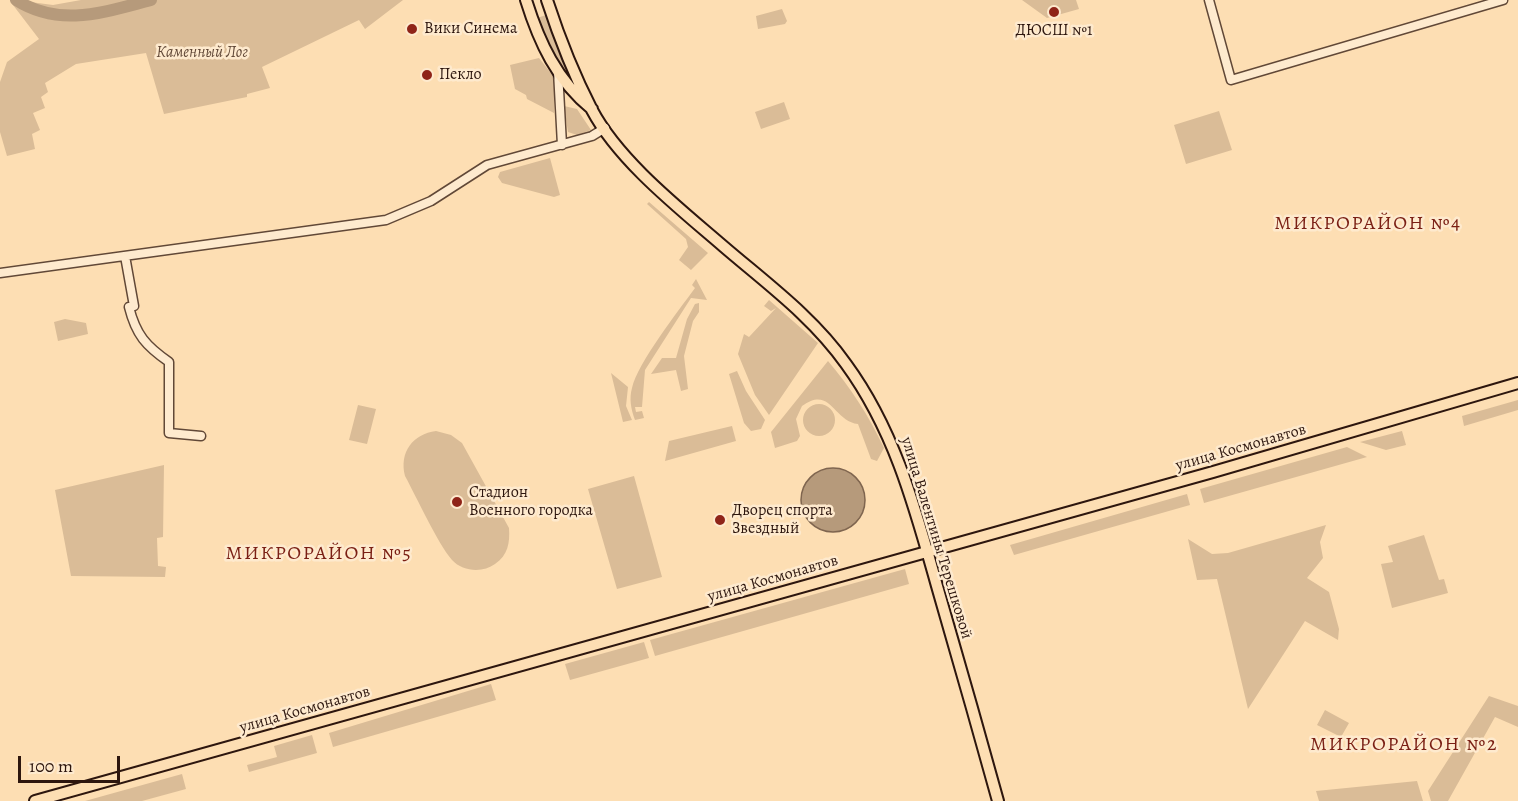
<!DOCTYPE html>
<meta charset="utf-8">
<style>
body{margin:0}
#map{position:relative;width:1518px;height:801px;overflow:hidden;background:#fddeb3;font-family:Alegreya,serif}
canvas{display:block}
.scale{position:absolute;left:18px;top:756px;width:102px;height:27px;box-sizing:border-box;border:3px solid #2d160e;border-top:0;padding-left:8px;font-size:18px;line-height:21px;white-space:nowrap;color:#2d160e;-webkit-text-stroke:4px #feeace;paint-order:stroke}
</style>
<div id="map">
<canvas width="1518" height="801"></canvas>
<div class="scale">100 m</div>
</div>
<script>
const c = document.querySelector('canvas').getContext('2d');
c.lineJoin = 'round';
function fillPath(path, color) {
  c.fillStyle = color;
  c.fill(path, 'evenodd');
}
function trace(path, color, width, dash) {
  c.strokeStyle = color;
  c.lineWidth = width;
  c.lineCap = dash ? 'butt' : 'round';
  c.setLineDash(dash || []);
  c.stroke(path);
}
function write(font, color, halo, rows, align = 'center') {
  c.font = font + ' Alegreya,serif';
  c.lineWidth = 5;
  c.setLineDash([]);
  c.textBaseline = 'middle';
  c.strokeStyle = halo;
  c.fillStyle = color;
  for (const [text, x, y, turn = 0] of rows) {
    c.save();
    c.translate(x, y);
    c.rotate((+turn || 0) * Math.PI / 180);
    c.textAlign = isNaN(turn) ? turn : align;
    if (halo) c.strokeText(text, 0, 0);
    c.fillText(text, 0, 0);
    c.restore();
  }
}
fillPath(new Path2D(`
 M 15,0 L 53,5 L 81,0 L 403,0 L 365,29 L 359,20 L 262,67 L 270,88 L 247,94 L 247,97 L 164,114 L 146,53 L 76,64 L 45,83 L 48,92 L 41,97 L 45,108 L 33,113 L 40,130 L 32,134 L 35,149 L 7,156 L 0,132 L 0,82 L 7,62 L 39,39 L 13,5 Z
 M 1022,0 L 1076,0 L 1079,9 L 1047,18 Z
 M 782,9 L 787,21 L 785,24 L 758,29 L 756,16 Z
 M 549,14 L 584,96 L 560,63 L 537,18 Z
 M 539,58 L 554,77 L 554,113 L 527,99 L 526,95 L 515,89 L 510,65 Z
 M 784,102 L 790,119 L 761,129 L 755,112 Z
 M 564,106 L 577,109 L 591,130 L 577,135 L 568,132 Z
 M 1219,111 L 1232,150 L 1186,164 L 1174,125 Z
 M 550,158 L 560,195 L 554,197 L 502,183 L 498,177 L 500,172 Z
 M 649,202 L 708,253 L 691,270 L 679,260 L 688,247 L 686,239 L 647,204 Z
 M 696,279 L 707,300 L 691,298 L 645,370 L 642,407 L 635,407 L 636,412 L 642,411 L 644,418 L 635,420 C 631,409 629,399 632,388 C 637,364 679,310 695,288 L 692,285 Z
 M 769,300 L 818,343 L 769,415 L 755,395 L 738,354 L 744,334 L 749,337 L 776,308 L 771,311 L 764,306 Z
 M 699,303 L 699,312 L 693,321 L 684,356 L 688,389 L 681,391 L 676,370 L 651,374 L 662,358 L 676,358 L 687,319 L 695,304 Z
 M 65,319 L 86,323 L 88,334 L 58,341 L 54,322 Z
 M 828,361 C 851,388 869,416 884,448 L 877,461 L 871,459 L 858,424 C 833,421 831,385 802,406 L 796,419 L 800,436 L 797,441 L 775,448 L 771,432 Z
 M 737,371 L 746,391 L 765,420 L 761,429 L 751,431 L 744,423 L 729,374 Z
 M 611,373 L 628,387 L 626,406 L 632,420 L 623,422 Z
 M 1518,400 L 1518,410 L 1464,426 L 1462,416 Z
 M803 420a16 16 0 1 1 32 0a16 16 0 1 1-32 0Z
 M 358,405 L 376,409 L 367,444 L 349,440 Z
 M 732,426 L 736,441 L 665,461 L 669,441 Z
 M 436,431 L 451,435 L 462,443 L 509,528 C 510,543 508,555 495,564 C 483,573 463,572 452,560 C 437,542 417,498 405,476 C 399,452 413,434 436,431 Z
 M 1402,431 L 1406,445 L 1386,450 L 1360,442 Z
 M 1347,447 L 1367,457 L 1204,503 L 1200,489 Z
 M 164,465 L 163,537 L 157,538 L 158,566 L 166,567 L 165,577 L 71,576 L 55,490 Z
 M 634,476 L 662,577 L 617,589 L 588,489 Z
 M 1187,494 L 1190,505 L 1014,555 L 1010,545 Z
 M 1326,525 L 1320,542 L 1323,558 L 1307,578 L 1329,592 L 1339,629 L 1338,640 L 1305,621 L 1248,709 L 1217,579 L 1197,580 L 1188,539 L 1212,554 L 1228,553 Z
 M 1424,535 L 1439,580 L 1444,579 L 1448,593 L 1392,608 L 1381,564 L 1393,562 L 1388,546 Z
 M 905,569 L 909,584 L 655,656 L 650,640 Z
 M 644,642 L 649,658 L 570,680 L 565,664 Z
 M 491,684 L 496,700 L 333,747 L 329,733 Z
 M 1489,696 L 1518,706 L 1518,727 L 1495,717 L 1448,801 L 1431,801 L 1428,791 Z
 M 1325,710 L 1349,723 L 1341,737 L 1317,725 Z
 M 312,735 L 317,753 L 249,772 L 247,765 L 277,757 L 274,746 Z
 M 182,774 L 186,789 L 142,801 L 85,801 Z
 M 1417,781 L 1423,801 L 1319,801 L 1316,791 Z`), '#dabc97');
const water = new Path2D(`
 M801 500a32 32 0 1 1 64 0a32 32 0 1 1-64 0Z`);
fillPath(water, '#b69a7b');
trace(water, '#7f654f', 1.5);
trace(new Path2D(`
 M 16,0 C 60,28 104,12 151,0`), '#b69a7b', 12);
const minor = new Path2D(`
 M 1209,0 L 1231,80 L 1503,0
 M 558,71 L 562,145
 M 125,256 L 134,306 L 129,307 C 136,335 146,346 169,362 L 169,433 L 201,436
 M 0,273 L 386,220 L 431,201 L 487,165 L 592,136 L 605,128`);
const major = new Path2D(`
 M 526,0 C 539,42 557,81 592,109
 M 547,0 C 559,37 574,75 592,110 C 619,161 679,208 723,246 C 766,283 813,317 846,364 C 895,431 915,508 937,586 C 958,658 978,729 998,801
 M 35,801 L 1213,472 L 1518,383`);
trace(minor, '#614837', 11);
trace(major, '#2d160e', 14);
trace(minor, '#feeace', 8);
trace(major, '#fddeb3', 10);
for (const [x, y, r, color] of [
 [1054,12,6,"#8f2418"],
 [412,29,6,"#8f2418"],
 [427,75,6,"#8f2418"],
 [457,502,6,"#8f2418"],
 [720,520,6,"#8f2418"]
]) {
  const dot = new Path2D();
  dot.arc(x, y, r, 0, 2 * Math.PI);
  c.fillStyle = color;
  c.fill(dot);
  trace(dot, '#feeace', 2);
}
write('16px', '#2d160e', '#feeace', [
 ["Вики Синема",424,29],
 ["ДЮСШ №1",1054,31,"center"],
 ["Пекло",439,75],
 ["Стадион",469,493],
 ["Военного городка",469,511],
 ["Дворец спорта",732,511],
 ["Звездный",732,529]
], 'left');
write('italic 16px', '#614837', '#feeace', [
 ["Каменный Лог",202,53]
]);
write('16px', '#2d160e', '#feeace', [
 ["улица Космонавтов",1241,448,-16],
 ["улица Валентины Терешковой",936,538,73],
 ["улица Космонавтов",773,579,-16],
 ["улица Космонавтов",305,710,-16]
]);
c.letterSpacing = '1.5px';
write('20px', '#7a1f14', '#feeace', [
 ["МИКРОРАЙОН №4",1368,224],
 ["МИКРОРАЙОН №5",319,554],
 ["МИКРОРАЙОН №2",1404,745]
]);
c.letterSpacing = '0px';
</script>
